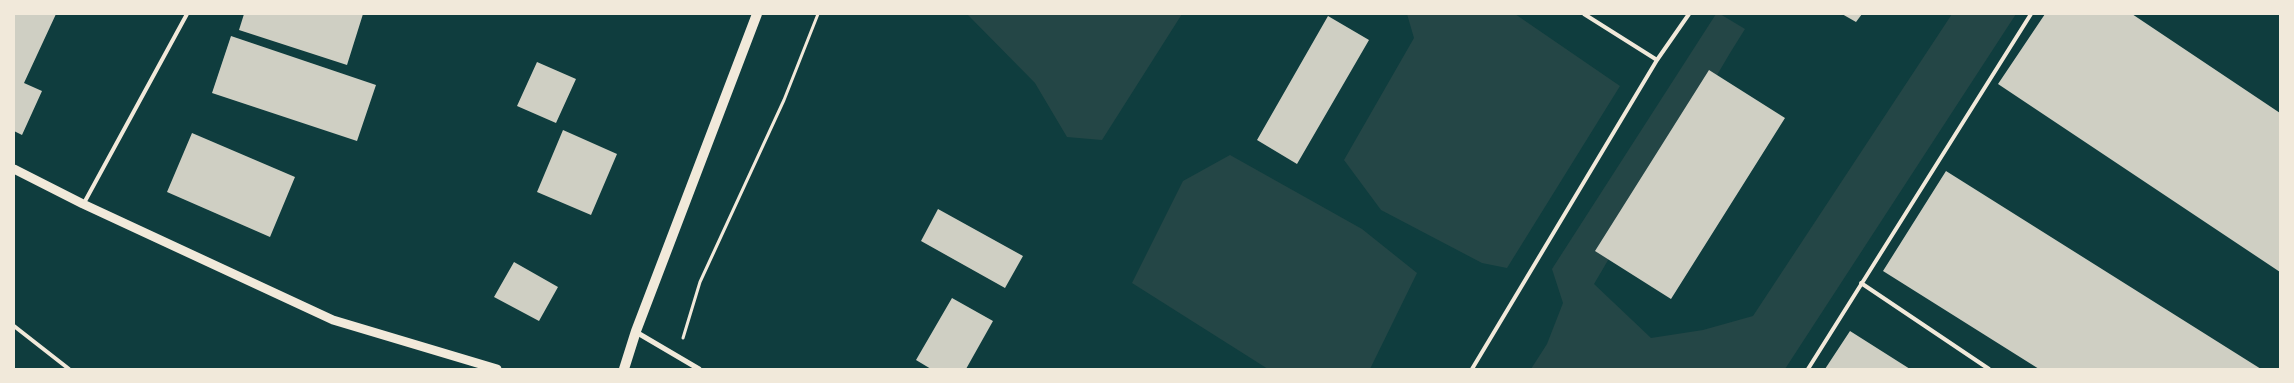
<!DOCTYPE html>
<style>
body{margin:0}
#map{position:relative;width:2294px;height:383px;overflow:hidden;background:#0f3d3e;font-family:"Exo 2",sans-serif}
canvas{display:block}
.frame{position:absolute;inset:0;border:15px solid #f1e9da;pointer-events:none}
</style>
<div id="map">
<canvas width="2294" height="383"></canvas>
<div class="frame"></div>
</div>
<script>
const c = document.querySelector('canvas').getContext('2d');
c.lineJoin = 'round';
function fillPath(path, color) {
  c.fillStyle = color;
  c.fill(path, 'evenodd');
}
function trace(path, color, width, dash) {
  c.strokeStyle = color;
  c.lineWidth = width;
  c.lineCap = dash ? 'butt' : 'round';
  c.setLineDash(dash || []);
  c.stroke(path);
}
fillPath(new Path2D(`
 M 967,14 L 1182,14 L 1102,140 L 1067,137 L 1035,83 Z
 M 1407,14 L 1515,14 L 1620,86 L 1507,268 L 1482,263 L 1381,210 L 1344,160 L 1414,38 Z
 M 1716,14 L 1720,14 L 1745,29 L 1730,53 L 1594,284 L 1651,338 L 1703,330 L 1753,316 L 1952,14 L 2016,14 L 1785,369 L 1531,369 L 1547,344 L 1563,303 L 1552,269 Z
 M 1230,155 L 1362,229 L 1417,273 L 1370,369 L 1268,369 L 1132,283 L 1183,181 Z`), '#244646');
fillPath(new Path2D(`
 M 14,14 L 56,14 L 24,83 L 42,91 L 22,135 L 14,131 Z
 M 244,14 L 363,14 L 347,65 L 239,30 Z
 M 1842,14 L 1862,14 L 1856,22 Z
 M 2045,14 L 2132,14 L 2280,113 L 2280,272 L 1998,84 Z
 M 1328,16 L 1369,40 L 1297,164 L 1257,140 Z
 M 231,36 L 376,85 L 357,141 L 212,93 Z
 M 537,62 L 576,79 L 556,123 L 517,106 Z
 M 1709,70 L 1785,118 L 1671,299 L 1595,251 Z
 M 563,130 L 617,154 L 591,215 L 537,192 Z
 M 192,133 L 295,177 L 270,237 L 167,192 Z
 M 1946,171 L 2261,369 L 2039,369 L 1883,271 Z
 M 938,209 L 1023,256 L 1005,288 L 921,241 Z
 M 514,262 L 558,287 L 539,321 L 494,297 Z
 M 952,298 L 993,321 L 966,369 L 931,369 L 916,360 Z
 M 1850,331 L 1910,369 L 1825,369 Z`), '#cfcfc3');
trace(new Path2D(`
 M 683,338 L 700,282 L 784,100 L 818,14`), '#f1e9da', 3);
trace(new Path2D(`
 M 1584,14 L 1657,60
 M 84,203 L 187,14
 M 1861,283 L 1989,369
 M 14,326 L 69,369
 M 1472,369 L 1657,60 L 1689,14
 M 1808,369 L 2031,14`), '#f1e9da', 4);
trace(new Path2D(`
 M 636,332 L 699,369`), '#f1e9da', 5);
trace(new Path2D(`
 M 14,169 L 83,204 L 333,320 L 497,369`), '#f1e9da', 9);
trace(new Path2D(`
 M 624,369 L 636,331 L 757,14`), '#f1e9da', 10);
</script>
